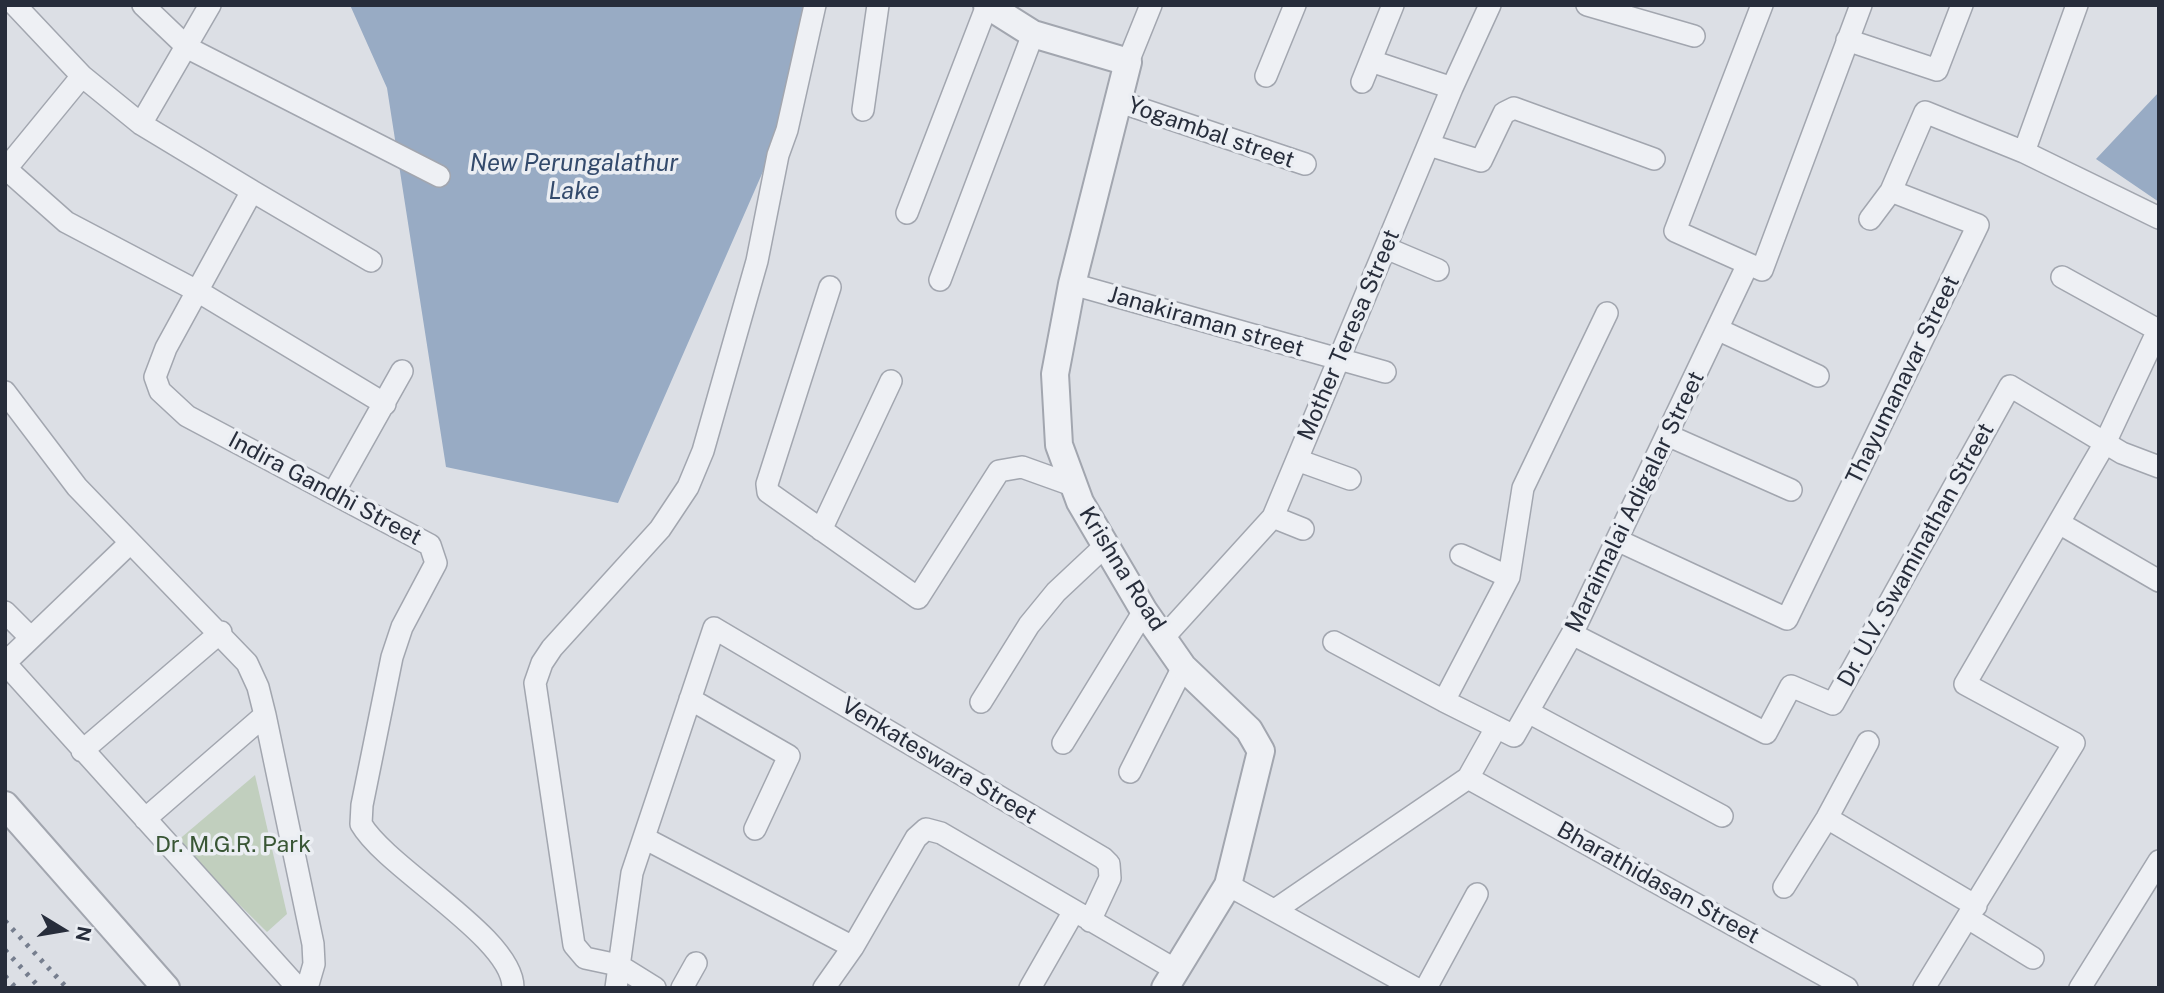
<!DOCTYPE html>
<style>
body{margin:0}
#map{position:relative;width:2164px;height:993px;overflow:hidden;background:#dcdfe5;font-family:"Public Sans",sans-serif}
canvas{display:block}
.frame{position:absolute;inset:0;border:7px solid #272d3b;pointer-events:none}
.north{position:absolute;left:28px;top:895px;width:70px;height:70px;-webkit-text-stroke:5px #ebeef3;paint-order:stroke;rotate:101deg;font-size:19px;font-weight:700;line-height:28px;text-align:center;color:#272d3b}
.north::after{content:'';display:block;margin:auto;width:24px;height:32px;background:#272d3b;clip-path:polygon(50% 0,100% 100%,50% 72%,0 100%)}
</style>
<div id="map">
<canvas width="2164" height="993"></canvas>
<div class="frame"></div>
<div class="north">N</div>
</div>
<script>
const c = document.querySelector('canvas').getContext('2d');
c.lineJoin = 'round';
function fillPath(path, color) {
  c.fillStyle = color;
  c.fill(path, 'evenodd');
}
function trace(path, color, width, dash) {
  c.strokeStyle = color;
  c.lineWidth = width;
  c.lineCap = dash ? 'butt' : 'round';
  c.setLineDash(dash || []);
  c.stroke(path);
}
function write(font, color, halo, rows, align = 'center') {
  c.font = font + ' "Public Sans",sans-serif';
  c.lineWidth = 7;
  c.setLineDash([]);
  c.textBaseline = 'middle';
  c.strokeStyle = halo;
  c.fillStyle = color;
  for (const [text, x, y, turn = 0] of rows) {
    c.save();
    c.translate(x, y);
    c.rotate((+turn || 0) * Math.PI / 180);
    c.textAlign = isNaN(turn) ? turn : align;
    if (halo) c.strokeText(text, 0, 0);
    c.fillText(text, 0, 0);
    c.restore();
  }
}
fillPath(new Path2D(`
 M 255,775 L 287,914 L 267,932 L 176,842 Z`), '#c1cfbe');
fillPath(new Path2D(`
 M 350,5 L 811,5 L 796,96 L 618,503 L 446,467 L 387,88 Z
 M 2159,92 L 2159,202 L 2096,159 Z`), '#98abc4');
const minor = new Path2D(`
 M 15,5 L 82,76 L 141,124 L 252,191 L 166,348 L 155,377 L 160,391 L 187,416 L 430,545 L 436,563 L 402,627 L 392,657 L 362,805 L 361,824 C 387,869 514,938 513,988
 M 143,5 L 188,48 L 439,176
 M 1587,5 L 1694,36
 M 1762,5 L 1675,231 L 1762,270 L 1861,5
 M 1847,40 L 1937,70 L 1962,5
 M 1371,61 L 1452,88
 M 1128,62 L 1151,5
 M 1266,76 L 1295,5
 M 1362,82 L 1393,5
 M 1117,101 L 1305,164
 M 863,110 L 878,5
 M 141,124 L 210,5
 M 1429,145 L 1481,161 L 1504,113 L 1514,108 L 1654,159
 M 2024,152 L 2159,218
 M 5,168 L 66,222 L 199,292 L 385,404
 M 5,170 L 82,76
 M 252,191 L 371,261
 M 907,213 L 986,8
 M 1870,219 L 1891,191 L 1925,112 L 2024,152 L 2077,5
 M 1386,248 L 1438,270
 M 2062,277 L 2158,330
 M 940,280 L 1033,34
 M 1072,284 L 1385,372
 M 830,287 L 767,484 L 768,492 L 918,598 L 999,471 L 1022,467 L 1075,486
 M 1607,313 L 1523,488 L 1509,577 L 1444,701 L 1514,736 L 1572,634 L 1748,264
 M 1717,329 L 1818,376
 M 5,392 L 77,487 L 247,663 L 258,687 L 265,715 L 313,944 L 314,964 L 307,988
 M 1667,435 L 1791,490
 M 1297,460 L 1350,479
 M 334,492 L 402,371
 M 1273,517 L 1303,529
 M 2059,523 L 2159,581
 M 821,530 L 891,381
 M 1617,540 L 1787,619 L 1978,225 L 1891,191
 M 1461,555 L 1509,577
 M 5,612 L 30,637
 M 1572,634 L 1766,733 L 1791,686 L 1833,704 L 2010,386 L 2122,453 L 2159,467
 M 1164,637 L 1273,517 L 1452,88 L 1490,5
 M 1334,642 L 1444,701
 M 5,663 L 298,988
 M 5,663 L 130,543
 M 690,699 L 789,756 L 755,829
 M 981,702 L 1029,625 L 1056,592 L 1104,547
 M 1528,712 L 1722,816
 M 1063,743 L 1144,611
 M 82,751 L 221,632
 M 1130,772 L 1183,667
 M 1468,778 L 1847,988
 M 1827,818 L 1976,906
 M 145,819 L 265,715
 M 644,838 L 853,947
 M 1228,885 L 1415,988
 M 1784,887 L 1827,818 L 1868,742
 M 1275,910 L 1468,778 L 1496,728
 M 1968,918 L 2033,958
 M 616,988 L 632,873 L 714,628 L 1103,858 L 1109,864 L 1110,878 L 1090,921
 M 655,988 L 618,965 L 585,958 L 574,945 L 535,683 L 542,663 L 552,648 L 660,529 L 688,487 L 703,451 L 757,261 L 778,155 L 787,130 L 815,5
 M 682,988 L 696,963
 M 824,988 L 853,947 L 916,838 L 926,829 L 941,833 L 1176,970
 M 1030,988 L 1074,911
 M 1426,988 L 1477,894
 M 1924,988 L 2074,743 L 1965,684 L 2105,443 L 2159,328
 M 2080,988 L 2159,861`);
const tertiary = new Path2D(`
 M 987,5 L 1033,34 L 1128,62 L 1072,284 L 1055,374 L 1059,445 L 1080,502 L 1144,611 L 1183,667 L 1249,730 L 1261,751 L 1228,885 L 1165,988
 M 5,805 L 166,988`);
trace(minor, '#a2a6af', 24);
trace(tertiary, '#a2a6af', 30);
trace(minor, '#eef0f4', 21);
trace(tertiary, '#eef0f4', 26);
trace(new Path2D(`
 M 5,921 L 67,988
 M 5,950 L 40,988
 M 5,976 L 16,988`), '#767e8e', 5, [3.5, 7]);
write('23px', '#272d3b', '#ebeef3', [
 ["Yogambal street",1211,133,19],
 ["Janakiraman street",1206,322,16],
 ["Mother Teresa Street",1349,335,-67],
 ["Thayumanavar Street",1903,380,-64],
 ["Indira Gandhi Street",325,489,28],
 ["Maraimalai Adigalar Street",1635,502,-64],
 ["Dr. U.V. Swaminathan Street",1916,555,-61],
 ["Krishna Road",1122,569,58],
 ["Venkateswara Street",939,761,31],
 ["Bharathidasan Street",1658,883,29]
]);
write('23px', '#395635', '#ebeef3', [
 ["Dr. M.G.R. Park",233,845]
]);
write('italic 24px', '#334a6c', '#ebeef3', [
 ["New Perungalathur",574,164],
 ["Lake",574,192]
]);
</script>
